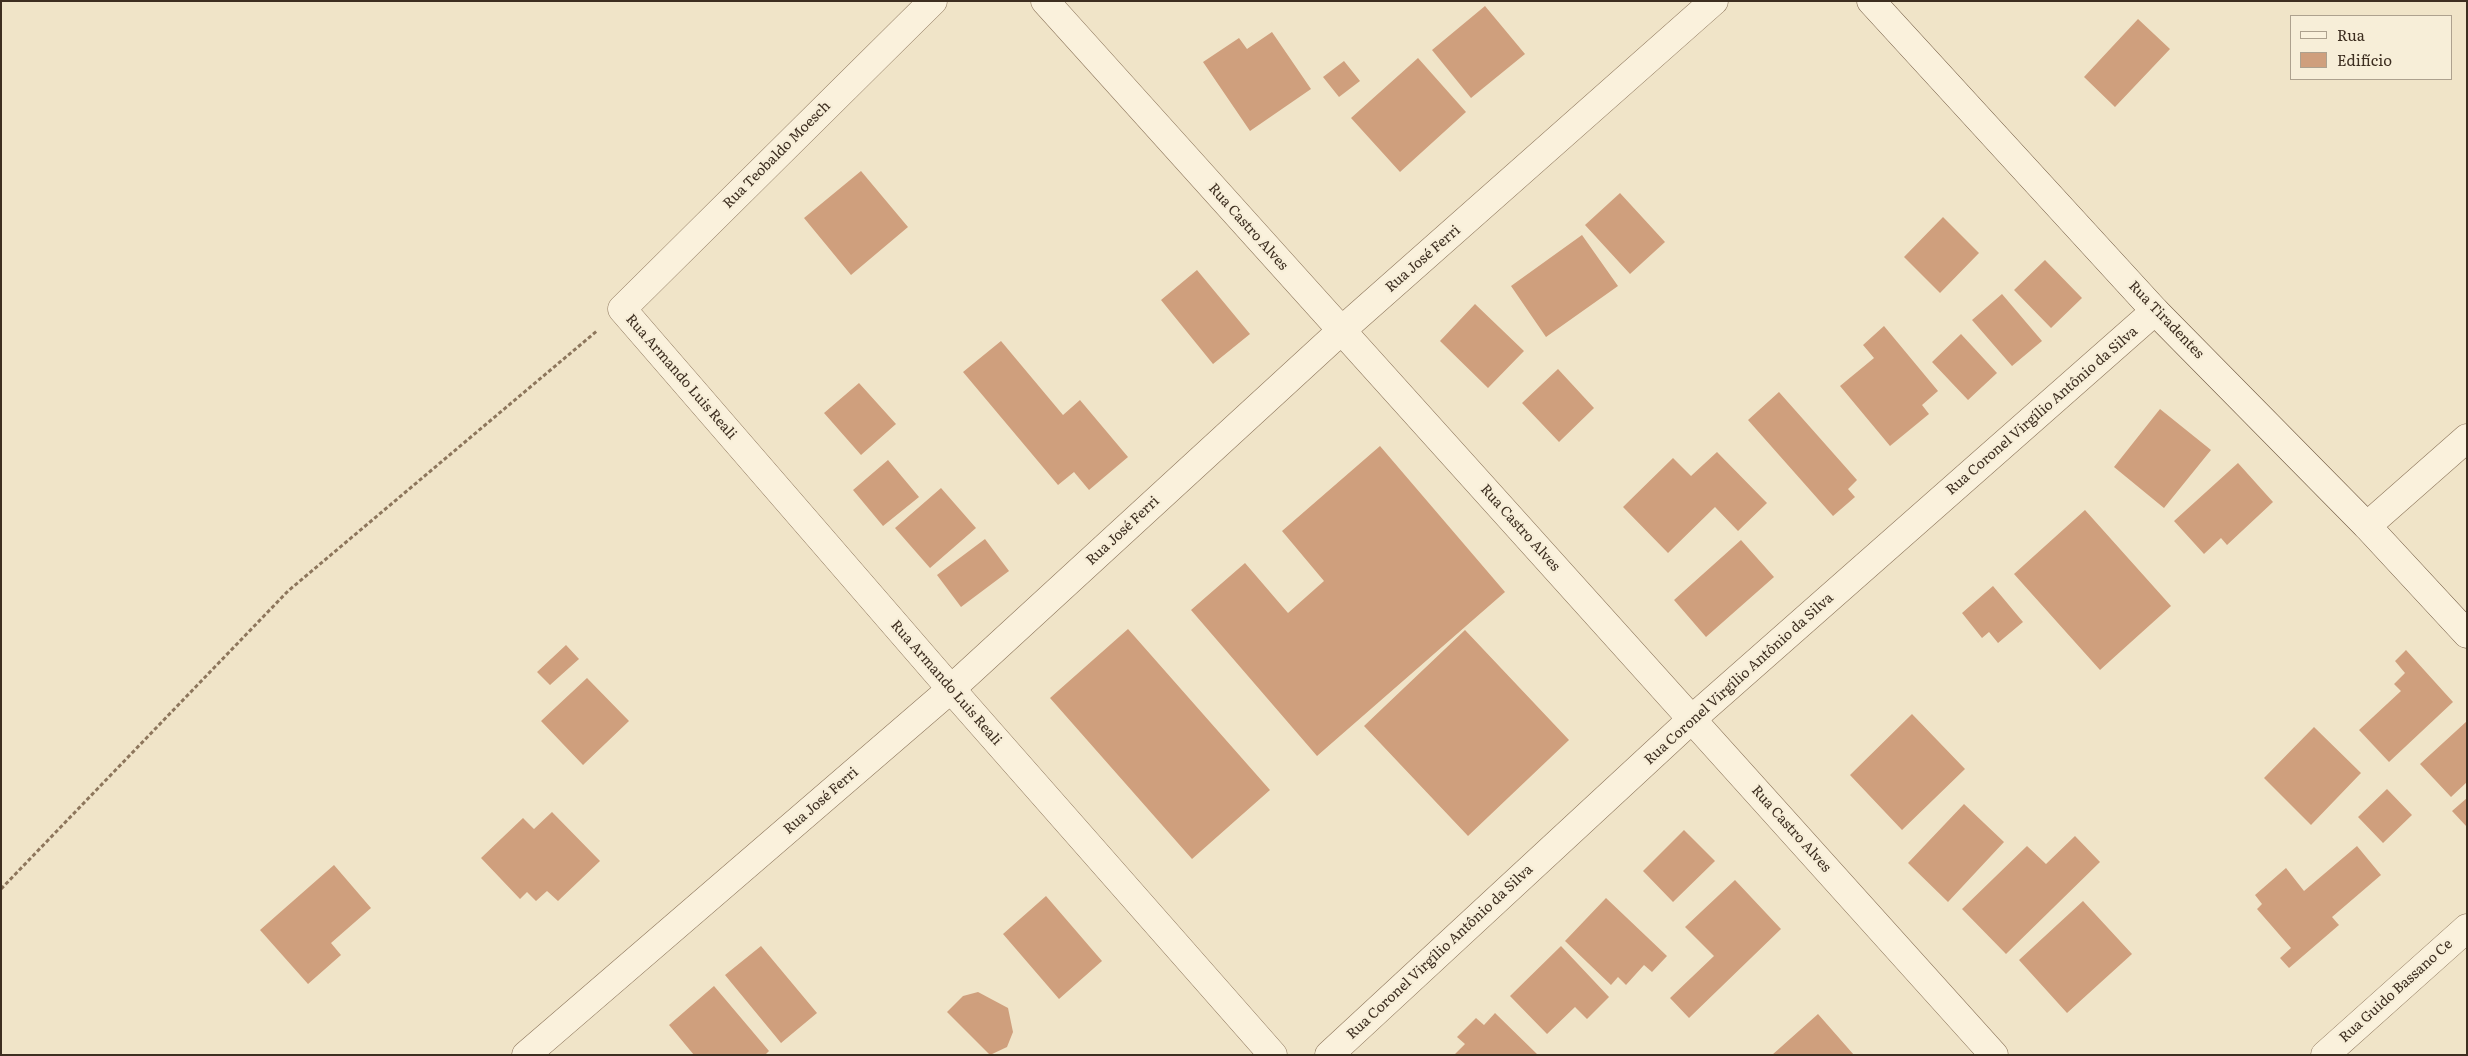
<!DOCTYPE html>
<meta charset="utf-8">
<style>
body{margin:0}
#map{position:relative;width:2468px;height:1056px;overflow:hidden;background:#f0e4c8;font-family:Literata,serif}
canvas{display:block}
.frame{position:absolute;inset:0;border:2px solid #3d2e20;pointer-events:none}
.legend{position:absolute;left:2290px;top:15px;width:162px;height:65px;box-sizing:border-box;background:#f7eed8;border:1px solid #ada18e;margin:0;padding:6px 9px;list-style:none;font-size:15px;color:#3d2e20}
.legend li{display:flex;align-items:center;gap:10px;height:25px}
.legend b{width:25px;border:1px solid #ada18e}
</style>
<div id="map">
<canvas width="2468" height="1056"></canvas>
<div class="frame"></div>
<ul class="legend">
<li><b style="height:6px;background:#faf1dc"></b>Rua</li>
<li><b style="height:14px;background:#cf9f7d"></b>Edifício</li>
</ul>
</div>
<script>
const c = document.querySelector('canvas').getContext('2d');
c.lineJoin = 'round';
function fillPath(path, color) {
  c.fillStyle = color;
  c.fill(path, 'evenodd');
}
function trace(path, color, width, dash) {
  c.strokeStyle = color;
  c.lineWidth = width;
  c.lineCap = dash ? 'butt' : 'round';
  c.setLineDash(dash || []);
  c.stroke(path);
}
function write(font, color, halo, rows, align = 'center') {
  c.font = font + ' Literata,serif';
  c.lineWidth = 4.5;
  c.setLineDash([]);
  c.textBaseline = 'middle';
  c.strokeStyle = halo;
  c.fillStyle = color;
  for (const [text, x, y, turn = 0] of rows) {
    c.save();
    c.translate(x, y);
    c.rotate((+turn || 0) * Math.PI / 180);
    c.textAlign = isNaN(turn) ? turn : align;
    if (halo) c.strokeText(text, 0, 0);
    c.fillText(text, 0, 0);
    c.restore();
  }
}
fillPath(new Path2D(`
 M 1485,6 L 1525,54 L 1471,98 L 1432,50 Z
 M 2138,19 L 2170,49 L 2115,107 L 2084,77 Z
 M 1272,32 L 1311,89 L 1250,131 L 1203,62 L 1239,38 L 1247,49 Z
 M 1418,58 L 1466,112 L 1400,172 L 1351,118 Z
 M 1344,61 L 1360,81 L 1339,97 L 1323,77 Z
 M 861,171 L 908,227 L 851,275 L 804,218 Z
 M 1620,193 L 1665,242 L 1630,274 L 1585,225 Z
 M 1943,217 L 1979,253 L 1940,293 L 1904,257 Z
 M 1582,235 L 1618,286 L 1546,337 L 1511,286 Z
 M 2045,260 L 2082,298 L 2051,328 L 2014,290 Z
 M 1197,270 L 1250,334 L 1213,364 L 1161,300 Z
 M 2002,294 L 2042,341 L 2012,366 L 1972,320 Z
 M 1475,304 L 1524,351 L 1488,388 L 1440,341 Z
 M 1884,326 L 1938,391 L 1922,405 L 1929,414 L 1890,446 L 1840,386 L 1874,358 L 1863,345 Z
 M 1961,334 L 1997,373 L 1968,400 L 1932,362 Z
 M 1001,341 L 1063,415 L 1080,400 L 1128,457 L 1089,490 L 1074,472 L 1058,485 L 963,372 Z
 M 1558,369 L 1594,408 L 1559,442 L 1522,403 Z
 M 859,383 L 896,424 L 861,455 L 824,413 Z
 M 1779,392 L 1857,480 L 1848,489 L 1855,497 L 1833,516 L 1748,420 Z
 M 2160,409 L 2211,450 L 2164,508 L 2114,467 Z
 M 1380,446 L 1505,592 L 1317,756 L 1191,610 L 1245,563 L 1288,613 L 1324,581 L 1282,531 Z
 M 1717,452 L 1767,503 L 1738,531 L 1715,507 L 1668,553 L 1623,507 L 1673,458 L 1691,476 Z
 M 888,460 L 919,497 L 883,526 L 853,490 Z
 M 2238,463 L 2273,502 L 2227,545 L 2221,538 L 2204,554 L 2174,521 Z
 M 941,488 L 976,528 L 930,568 L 895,528 Z
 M 2085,510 L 2171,606 L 2100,670 L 2014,574 Z
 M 985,539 L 1009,571 L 961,607 L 937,575 Z
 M 1741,540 L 1774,577 L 1706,637 L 1674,600 Z
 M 1993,586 L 2023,622 L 1998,643 L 1989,632 L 1982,638 L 1962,613 Z
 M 1128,629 L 1270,790 L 1192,859 L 1050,698 Z
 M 1465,630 L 1569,740 L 1468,836 L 1364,726 Z
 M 566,645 L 579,659 L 550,685 L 537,672 Z
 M 2406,650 L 2453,702 L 2389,762 L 2359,730 L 2401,691 L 2394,684 L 2405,673 L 2395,661 Z
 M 587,678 L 629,721 L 583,765 L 541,721 Z
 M 1912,714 L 1965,769 L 1902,830 L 1850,775 Z
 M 2467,721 L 2467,782 L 2451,797 L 2420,764 Z
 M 2314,727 L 2361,773 L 2311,825 L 2264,778 Z
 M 2387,789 L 2412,815 L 2383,843 L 2358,817 Z
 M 2467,798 L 2467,827 L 2452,811 Z
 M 1964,804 L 2004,842 L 1948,902 L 1908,863 Z
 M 552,812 L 600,861 L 558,901 L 547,891 L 536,901 L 527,892 L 520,899 L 481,858 L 523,818 L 534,829 Z
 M 1684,830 L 1715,861 L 1673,902 L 1643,871 Z
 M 2075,836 L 2100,862 L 2006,954 L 1962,909 L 2027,846 L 2046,864 Z
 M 2357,846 L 2381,875 L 2332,917 L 2339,925 L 2289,968 L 2280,958 L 2291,948 L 2257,909 L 2262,904 L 2255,895 L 2286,868 L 2304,891 Z
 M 334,865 L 371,908 L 331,943 L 341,955 L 308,984 L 260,930 Z
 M 1735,880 L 1781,929 L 1689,1018 L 1670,998 L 1714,956 L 1685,927 Z
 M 1046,896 L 1102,961 L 1059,999 L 1003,934 Z
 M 1606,898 L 1667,956 L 1652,972 L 1644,965 L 1626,985 L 1618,977 L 1611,985 L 1565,941 Z
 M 2083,901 L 2132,954 L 2067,1013 L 2019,960 Z
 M 761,946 L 817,1013 L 781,1043 L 725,975 Z
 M 1561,946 L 1609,997 L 1587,1019 L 1575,1007 L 1547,1034 L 1510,996 Z
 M 714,986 L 769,1051 L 765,1055 L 694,1055 L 669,1025 Z
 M 978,992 L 1008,1008 L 1013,1032 L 1007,1047 L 990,1055 L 947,1012 L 963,996 Z
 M 1495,1013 L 1538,1055 L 1454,1055 L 1465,1044 L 1457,1037 L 1476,1018 L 1484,1025 Z
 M 1818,1014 L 1854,1055 L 1772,1055 Z`), '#cf9f7d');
const street = new Path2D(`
 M 933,1 L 622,309 L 951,689 L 1273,1055
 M 1045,1 L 1994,1055
 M 2367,526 L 2467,438
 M 526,1055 L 951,689 L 1342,330 L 1714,1
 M 1329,1055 L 1692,719 L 2155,311
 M 2325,1055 L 2467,928`);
const secondary = new Path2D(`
 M 1871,1 L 2155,311 L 2367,526 L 2467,634`);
trace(street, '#8d765c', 29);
trace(secondary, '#6f573f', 29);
trace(new Path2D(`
 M 1,889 L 288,591 L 598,330`), '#8d765c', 3, [4, 2.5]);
trace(street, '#faf1dc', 28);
trace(secondary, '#faf1dc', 28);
write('14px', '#3d2e20', '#f7eed8', [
 ["Rua Teobaldo Moesch",777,155,-45],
 ["Rua Castro Alves",1248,227,48],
 ["Rua José Ferri",1423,259,-41],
 ["Rua Tiradentes",2166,320,46],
 ["Rua Armando Luis Reali",681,377,49],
 ["Rua Coronel Virgílio Antônio da Silva",2042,411,-41],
 ["Rua Castro Alves",1520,528,48],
 ["Rua José Ferri",1123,531,-43],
 ["Rua Coronel Virgílio Antônio da Silva",1739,679,-42],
 ["Rua Armando Luis Reali",946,683,49],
 ["Rua José Ferri",821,801,-41],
 ["Rua Castro Alves",1791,829,48],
 ["Rua Coronel Virgílio Antônio da Silva",1440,952,-43],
 ["Rua Guido Bassano Ce",2396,991,-42]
]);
</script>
